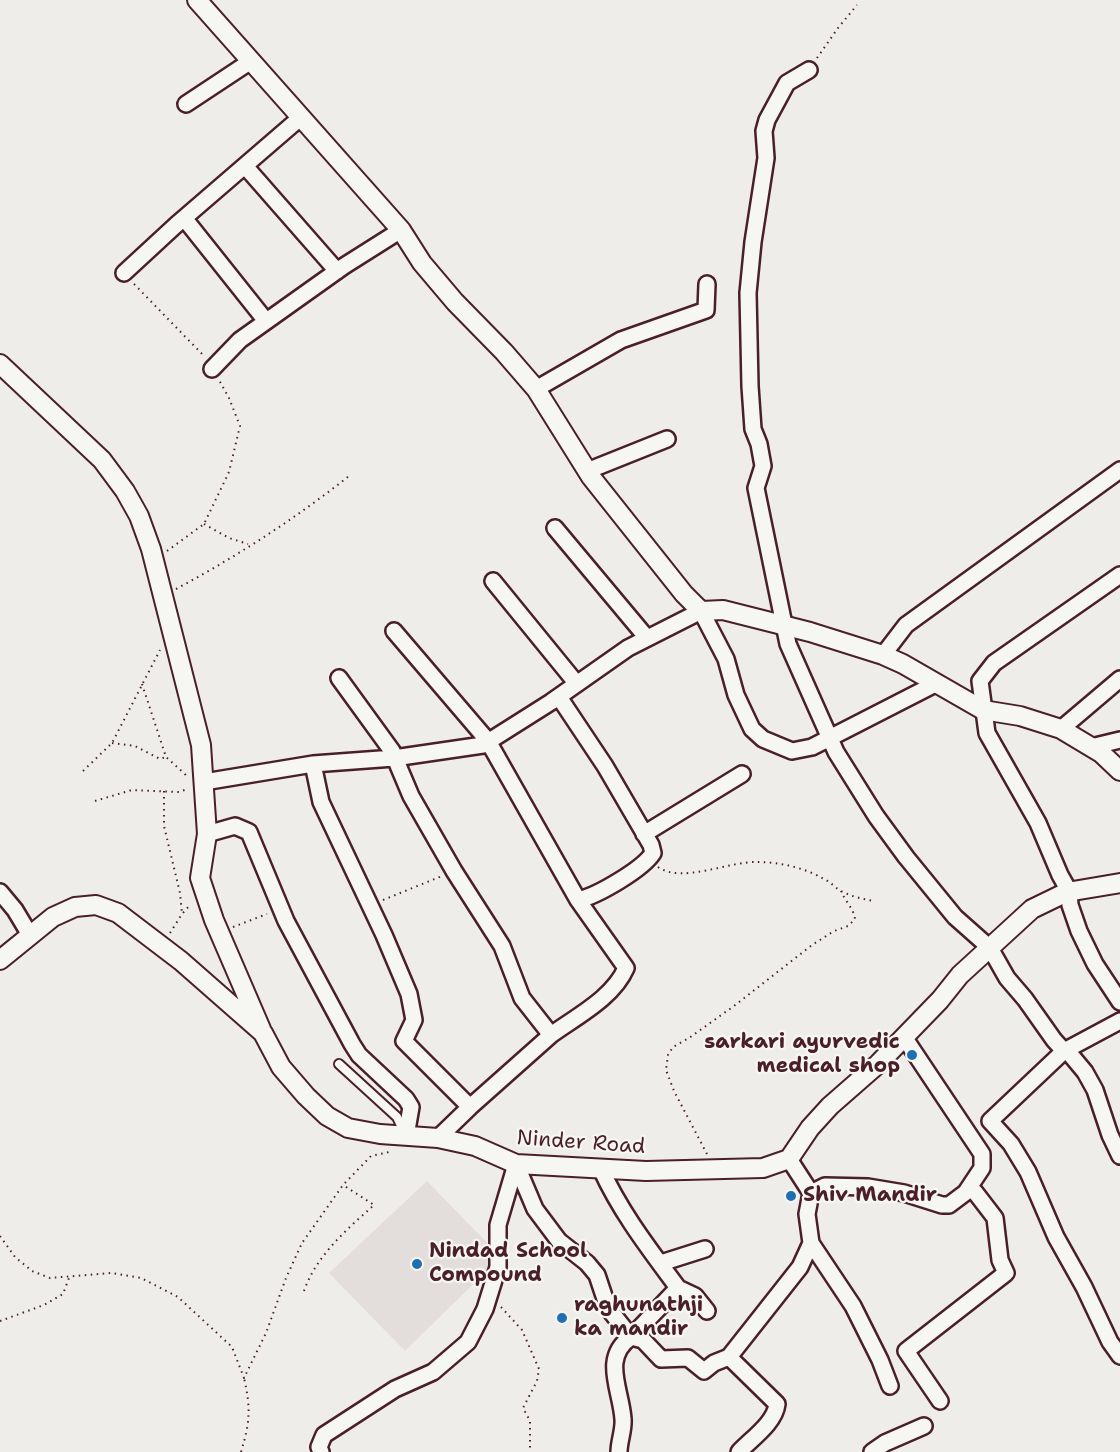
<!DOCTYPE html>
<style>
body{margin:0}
canvas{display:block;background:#efedea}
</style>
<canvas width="1120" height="1452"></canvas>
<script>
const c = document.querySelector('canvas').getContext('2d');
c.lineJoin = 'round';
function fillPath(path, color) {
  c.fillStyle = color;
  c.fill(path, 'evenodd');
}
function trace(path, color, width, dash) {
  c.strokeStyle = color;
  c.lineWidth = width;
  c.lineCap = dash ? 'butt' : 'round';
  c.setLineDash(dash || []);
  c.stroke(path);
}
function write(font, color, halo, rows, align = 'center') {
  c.font = font + ' "Shantell Sans",sans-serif';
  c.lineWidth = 4.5;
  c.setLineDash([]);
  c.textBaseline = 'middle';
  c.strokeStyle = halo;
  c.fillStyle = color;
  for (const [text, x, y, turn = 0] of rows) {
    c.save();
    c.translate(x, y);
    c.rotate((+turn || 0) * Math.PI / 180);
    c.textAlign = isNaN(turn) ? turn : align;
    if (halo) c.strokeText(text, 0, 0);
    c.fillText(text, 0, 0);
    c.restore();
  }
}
fillPath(new Path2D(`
 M 427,1181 L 501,1257 L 405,1351 L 329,1273 Z`), '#e3dedc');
const service = new Path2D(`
 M 339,1064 L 397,1117 L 404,1132`);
const minor = new Path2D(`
 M 809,70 L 787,83 L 767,120 L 764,131 L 766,158 L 753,242 L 748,293 L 750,386 L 753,429 L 759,444 L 763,466 L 756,488 L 788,644 L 836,752 L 876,816 L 906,857 L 955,917 L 990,948 L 1007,978 L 1025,999 L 1054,1040 L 1064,1051 L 1070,1054 L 1085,1072 L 1095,1090 L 1110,1135 L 1120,1156
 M 186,104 L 251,61
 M 245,166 L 337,271
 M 184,218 L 266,321
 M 124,273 L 176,225 L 300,118
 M 212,369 L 240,340 L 344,266 L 401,230
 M 536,389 L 621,340 L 706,310 L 707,284
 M 587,471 L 667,439
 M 555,528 L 647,638
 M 1120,575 L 994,663 L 980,681 L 987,733 L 1038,823 L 1060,875 L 1069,891 L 1070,905 L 1079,931 L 1095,964 L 1120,1002
 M 493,581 L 577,684
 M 394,631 L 488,741 L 578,900 L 626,968 C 613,998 577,1016 551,1035
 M 883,655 L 906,625 L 1120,470
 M 339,678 L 392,751 L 411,796 L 454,871 L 502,946 L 522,998 L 551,1035 L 470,1107 L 438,1138
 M 559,697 L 605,766 L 651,845 L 653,853 C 643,869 597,896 578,900
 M 1061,729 L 1120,679
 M 1091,747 L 1120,740
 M 313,764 L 321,802 L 384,935 L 409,994 L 414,1020 L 404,1041 L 470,1107
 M 204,782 L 313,764 L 394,758 L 483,745 L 551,702 L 628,648 L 701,611 L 726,659 L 736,695 L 752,729 L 763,739 L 792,751 L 812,747 L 937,683
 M 207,834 L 235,826 L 249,832 L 286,921 L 352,1044 L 359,1055 L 406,1099 L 411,1107 L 406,1136
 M 644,834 L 742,774
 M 0,892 L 15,910 L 30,935
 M 1120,1021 L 1064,1051 L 990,1121 L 1011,1144 L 1028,1172 L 1056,1237 L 1084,1287 L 1110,1342 L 1120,1356
 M 904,1037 L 982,1154 L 982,1168 L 966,1192
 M 789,1159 L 811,1193 L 807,1214 L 811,1243 L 853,1306 L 880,1360 L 890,1386
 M 516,1164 L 535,1209 L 559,1241 L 587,1263 L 597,1275 L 608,1308 L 631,1337 L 643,1340 L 661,1359 L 688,1358 L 704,1371 L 714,1363 L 729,1357
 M 601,1169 C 621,1213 650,1250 678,1288 L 631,1337 C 601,1358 621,1389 623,1419 C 624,1430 619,1441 619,1452
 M 811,1193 L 825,1186 L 868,1187 L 904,1193 L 942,1205 L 949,1205 L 969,1190 L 975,1192 L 995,1218 L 1000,1260 L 1006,1273 L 906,1351 L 940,1401
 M 661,1263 L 705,1249
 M 678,1288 L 695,1296 L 707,1311
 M 321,1452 L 319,1447 L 324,1435 L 395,1389 L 433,1372 L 468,1342 L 485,1309 L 498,1267 L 498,1225 L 516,1164
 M 739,1452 C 751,1439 775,1423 777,1404 L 729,1357 L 800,1267 L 811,1243
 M 872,1452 L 885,1443 L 924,1426`);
const tertiary = new Path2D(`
 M 197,0 L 401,230 L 422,263 L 455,302 L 504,352 L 536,389 L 591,477 L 684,594 L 701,611 L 723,610 L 810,632 L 883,655 L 903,664 L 983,710 L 1020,716 L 1061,729 L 1101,753 L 1120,771
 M 0,364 L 102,460 L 125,491 L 139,516 L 151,549 L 201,745 L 207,834 L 200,878 L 214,920 L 261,1029
 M 0,960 L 53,917 L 75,907 L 96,905 L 118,913 L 181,961 L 263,1033 L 281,1067 L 306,1096 L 327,1116 L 348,1128 L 380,1134 L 438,1138 L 475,1146 L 516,1164 L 646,1171 L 763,1168 L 789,1159 L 810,1128 L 830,1106 L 878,1064 L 940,1000 L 960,975 L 1032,909 L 1067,892 L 1120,883`);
trace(service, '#4a1f2b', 12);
trace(minor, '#4a1f2b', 20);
trace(tertiary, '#4a1f2b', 22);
trace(new Path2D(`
 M 817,58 L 838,28 L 857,5
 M 134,284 L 205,357
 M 204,524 L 229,538 L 248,544
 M 167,551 L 204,524 L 229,472 L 240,426 L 229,398 L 219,380
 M 176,589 C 236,557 296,518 349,476
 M 142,684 L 166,757 L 187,776
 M 112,743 L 135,746 L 160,759 L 166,757
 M 83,771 L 112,743 L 160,650
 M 164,791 L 164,826 L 180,893 L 182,914
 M 95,801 L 132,790 L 179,792 L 187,789
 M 658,867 C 682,884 729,861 758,862 C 780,862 805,868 824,879 C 831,882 836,889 843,892 C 853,897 863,899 874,901
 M 383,900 L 442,876
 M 233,927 L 267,914
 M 170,933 L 182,914 L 191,904
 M 707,1154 L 674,1091 L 666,1070 L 668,1055 L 673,1047 L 689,1038 L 734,1006 L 812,945 L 834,931 L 848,926 L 855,919 C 854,909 845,901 841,891
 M 0,1236 L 15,1257 L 32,1271 L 50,1278 L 111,1273 L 141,1278 L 178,1297 L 232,1347 L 244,1378 L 266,1333 L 286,1278 L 302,1243 L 343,1185 L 371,1156 L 389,1152
 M 304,1291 C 316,1256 347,1229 374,1205 L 343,1185
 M 501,1307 L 522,1330 L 539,1369 L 537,1381 L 523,1408 L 530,1421 L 530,1452
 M 0,1321 L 44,1305 L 63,1294 L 69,1278
 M 241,1452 C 250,1422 251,1409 244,1378`), '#4a1f2b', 2, [1.5, 4.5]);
trace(service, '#f6f6f2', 8);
trace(minor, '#f6f6f2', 15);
trace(tertiary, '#f6f6f2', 18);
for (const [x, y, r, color] of [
 [912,1055,6,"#1f6fb2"],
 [791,1196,6,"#1f6fb2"],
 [417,1264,6,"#1f6fb2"],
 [562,1318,6,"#1f6fb2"]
]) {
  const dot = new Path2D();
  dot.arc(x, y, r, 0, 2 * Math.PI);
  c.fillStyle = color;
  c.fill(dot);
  trace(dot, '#f6f6f2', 2);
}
write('bold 21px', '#4a1f2b', '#f6f6f2', [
 ["sarkari ayurvedic",900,1043,"right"],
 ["medical shop",900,1067,"right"],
 ["Shiv Mandir",803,1196],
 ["Nindad School",429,1252],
 ["Compound",429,1276],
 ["raghunathji",574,1306],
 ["ka mandir",574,1330]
], 'left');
write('21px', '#4a1f2b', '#f6f6f2', [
 ["Ninder Road",581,1143,4]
]);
</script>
